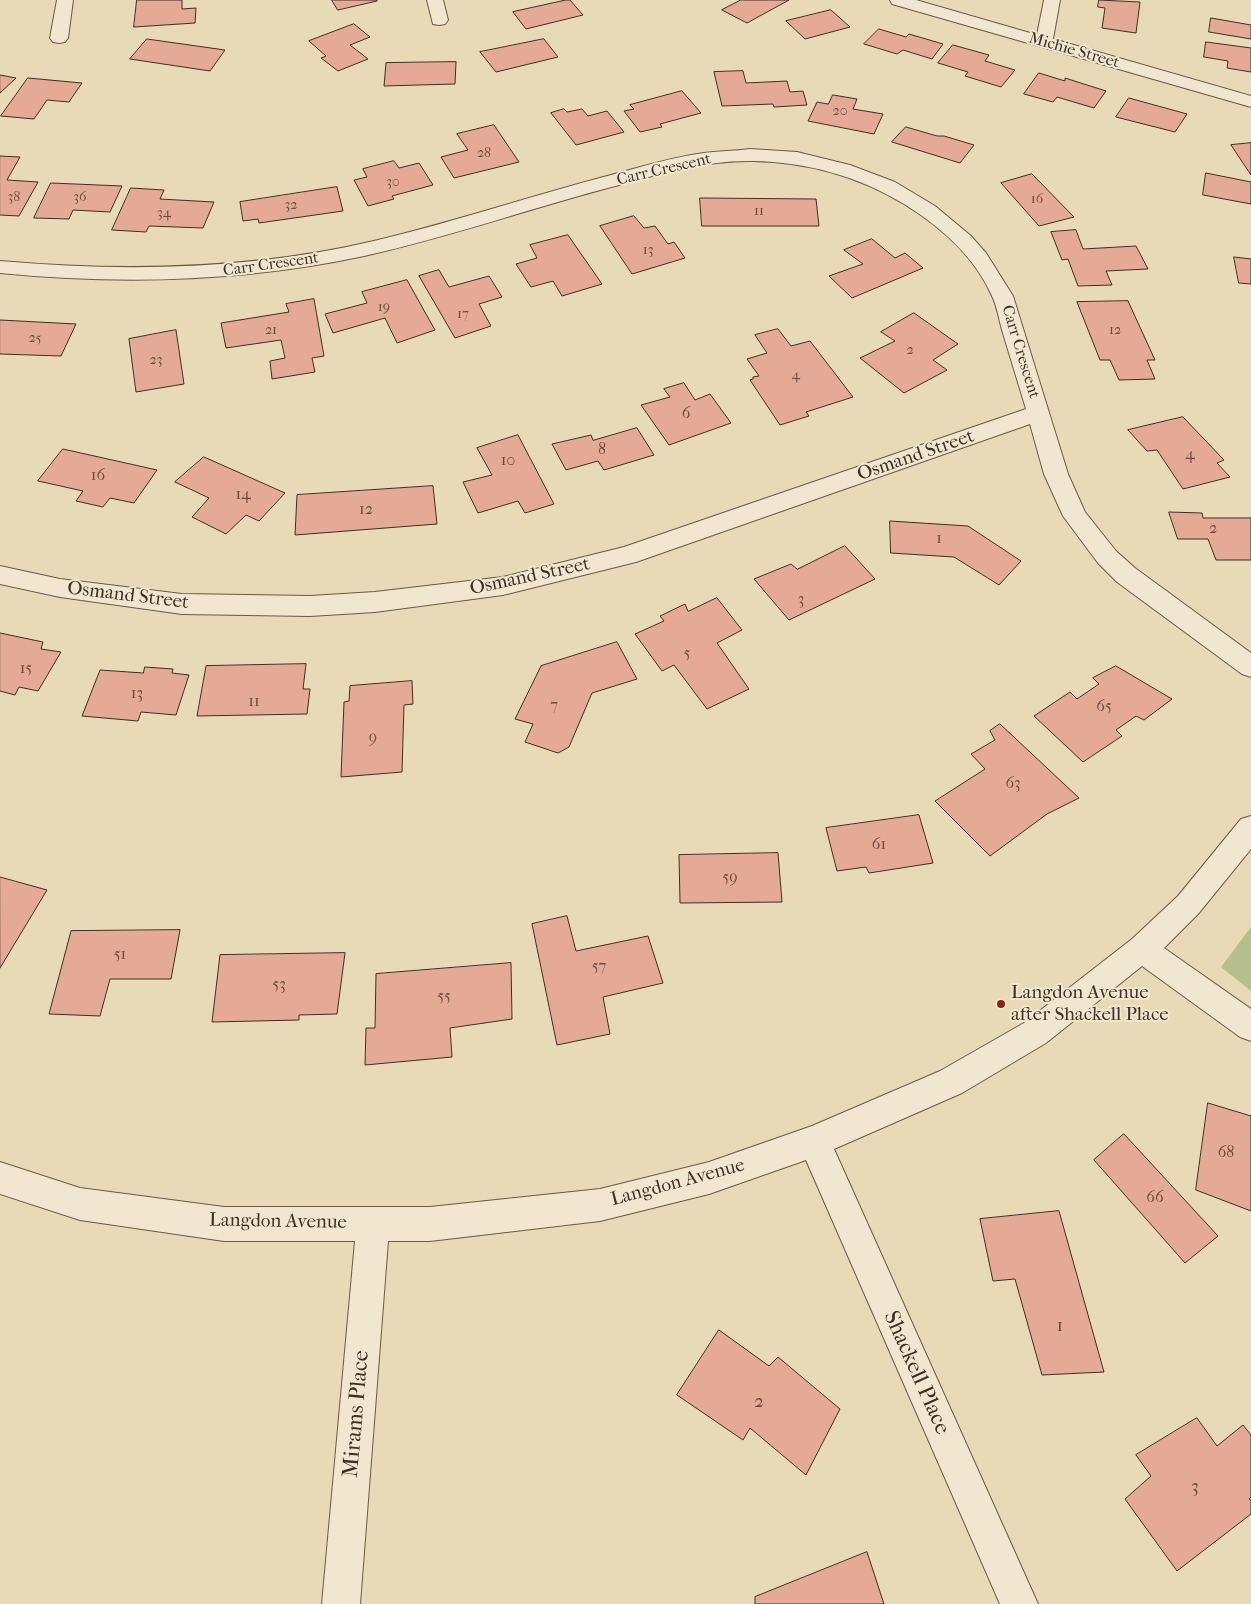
<!DOCTYPE html>
<style>
body{margin:0}
canvas{display:block;background:#e9dab7}
</style>
<canvas width="1251" height="1604"></canvas>
<script>
const c = document.querySelector('canvas').getContext('2d');
c.lineJoin = 'round';
function fillPath(path, color) {
  c.fillStyle = color;
  c.fill(path, 'evenodd');
}
function trace(path, color, width, dash) {
  c.strokeStyle = color;
  c.lineWidth = width;
  c.lineCap = dash ? 'butt' : 'round';
  c.setLineDash(dash || []);
  c.stroke(path);
}
function write(font, color, halo, rows, align = 'center') {
  c.font = font + ' "IM FELL French Canon",serif';
  c.lineWidth = 4;
  c.setLineDash([]);
  c.textBaseline = 'middle';
  c.strokeStyle = halo;
  c.fillStyle = color;
  for (const [text, x, y, turn = 0] of rows) {
    c.save();
    c.translate(x, y);
    c.rotate((+turn || 0) * Math.PI / 180);
    c.textAlign = isNaN(turn) ? turn : align;
    if (halo) c.strokeText(text, 0, 0);
    c.fillText(text, 0, 0);
    c.restore();
  }
}
fillPath(new Path2D(`
 M 1251,927 L 1251,991 L 1221,967 Z`), '#b7bf8e');
const building = new Path2D(`
 M 137,0 L 182,0 L 182,9 L 196,8 L 195,23 L 134,27 Z
 M 332,0 L 377,0 L 377,1 L 338,10 Z
 M 566,0 L 570,0 L 583,15 L 526,29 L 513,12 Z
 M 741,0 L 789,0 L 747,23 L 722,10 Z
 M 1099,0 L 1140,2 L 1136,33 L 1102,28 L 1105,8 L 1098,7 Z
 M 831,10 L 850,27 L 805,39 L 786,21 Z
 M 1211,18 L 1251,25 L 1251,39 L 1209,32 Z
 M 354,24 L 370,37 L 350,45 L 368,59 L 338,71 L 321,58 L 326,56 L 309,41 Z
 M 879,29 L 906,37 L 909,34 L 943,44 L 932,59 L 903,50 L 897,54 L 864,44 Z
 M 147,39 L 225,50 L 210,71 L 130,59 Z
 M 544,39 L 558,57 L 496,72 L 480,52 Z
 M 1206,42 L 1251,48 L 1251,72 L 1227,68 L 1228,61 L 1204,57 Z
 M 953,45 L 989,55 L 985,61 L 1015,70 L 1001,87 L 965,76 L 968,72 L 938,63 Z
 M 456,62 L 455,84 L 384,86 L 386,63 Z
 M 743,71 L 746,83 L 787,81 L 790,92 L 803,91 L 807,105 L 774,107 L 773,104 L 722,106 L 714,72 Z
 M 1039,73 L 1065,81 L 1065,78 L 1106,91 L 1094,108 L 1057,97 L 1053,102 L 1024,94 Z
 M 0,75 L 16,78 L 0,93 Z
 M 28,78 L 82,83 L 69,102 L 47,100 L 34,119 L 1,116 Z
 M 682,91 L 701,113 L 660,124 L 662,127 L 640,132 L 624,111 L 634,109 L 630,105 Z
 M 833,95 L 857,99 L 853,109 L 883,114 L 874,134 L 808,121 L 817,102 L 828,104 Z
 M 1129,98 L 1187,114 L 1175,132 L 1116,117 Z
 M 564,109 L 567,112 L 582,109 L 588,116 L 607,111 L 624,132 L 576,145 L 551,113 Z
 M 494,125 L 519,162 L 454,178 L 441,157 L 468,150 L 457,134 Z
 M 906,127 L 937,136 L 944,136 L 974,145 L 960,163 L 892,142 Z
 M 1251,143 L 1251,175 L 1231,145 Z
 M 0,156 L 20,157 L 7,180 L 38,182 L 19,216 L 0,215 Z
 M 394,161 L 399,168 L 419,163 L 433,185 L 392,196 L 394,199 L 368,206 L 354,180 L 367,177 L 363,169 Z
 M 1206,173 L 1251,182 L 1251,204 L 1203,195 Z
 M 1032,174 L 1074,217 L 1039,226 L 1001,183 Z
 M 51,183 L 122,186 L 110,212 L 73,210 L 69,219 L 34,218 Z
 M 337,187 L 343,211 L 259,223 L 258,219 L 243,221 L 240,202 Z
 M 131,188 L 164,190 L 160,199 L 214,202 L 203,228 L 149,226 L 146,232 L 112,230 Z
 M 700,198 L 816,199 L 819,226 L 702,226 Z
 M 634,216 L 644,228 L 655,226 L 668,244 L 674,242 L 685,258 L 632,274 L 600,226 Z
 M 1076,230 L 1083,249 L 1136,246 L 1148,269 L 1106,271 L 1112,285 L 1078,286 L 1068,259 L 1062,260 L 1051,232 Z
 M 568,235 L 602,284 L 562,296 L 553,281 L 531,287 L 516,264 L 537,258 L 530,245 Z
 M 872,239 L 895,258 L 905,253 L 923,268 L 852,298 L 829,276 L 863,264 L 844,250 Z
 M 1234,257 L 1251,259 L 1251,284 L 1239,283 Z
 M 439,270 L 449,287 L 489,276 L 502,297 L 479,304 L 491,326 L 455,338 L 419,276 Z
 M 407,280 L 435,330 L 397,343 L 385,318 L 333,333 L 325,314 L 367,303 L 362,292 Z
 M 314,299 L 324,356 L 312,358 L 315,372 L 272,379 L 270,361 L 285,358 L 281,340 L 226,348 L 221,323 L 289,312 L 286,304 Z
 M 1128,301 L 1155,360 L 1147,360 L 1155,379 L 1119,380 L 1110,360 L 1100,360 L 1077,302 Z
 M 914,313 L 958,344 L 933,360 L 947,370 L 904,393 L 860,358 L 895,341 L 881,332 Z
 M 0,320 L 76,324 L 61,356 L 0,354 Z
 M 778,329 L 791,346 L 810,341 L 853,397 L 806,412 L 809,416 L 780,425 L 750,380 L 753,379 L 753,377 L 759,376 L 747,359 L 767,353 L 755,335 Z
 M 176,330 L 184,384 L 136,392 L 129,339 Z
 M 684,383 L 695,400 L 710,394 L 731,423 L 669,445 L 641,405 L 670,397 L 664,389 Z
 M 1183,417 L 1224,460 L 1217,463 L 1230,477 L 1183,489 L 1157,450 L 1147,451 L 1128,430 Z
 M 637,428 L 654,455 L 604,470 L 598,461 L 566,470 L 552,444 L 591,435 L 593,440 Z
 M 518,435 L 554,504 L 525,513 L 518,501 L 478,513 L 463,482 L 492,475 L 477,448 Z
 M 63,449 L 157,470 L 134,503 L 110,498 L 103,507 L 76,501 L 83,491 L 38,481 Z
 M 204,457 L 285,493 L 259,521 L 246,515 L 226,534 L 192,517 L 209,498 L 175,482 Z
 M 433,486 L 437,524 L 295,535 L 297,495 Z
 M 1169,512 L 1202,513 L 1203,518 L 1251,518 L 1251,560 L 1216,560 L 1208,539 L 1178,539 Z
 M 890,521 L 968,526 L 1021,561 L 999,585 L 954,557 L 891,553 Z
 M 845,546 L 875,579 L 789,620 L 754,579 L 791,564 L 797,569 Z
 M 717,598 L 742,630 L 717,643 L 749,689 L 707,709 L 674,665 L 662,671 L 635,634 L 664,621 L 660,616 L 685,604 L 688,611 Z
 M 0,633 L 43,642 L 41,649 L 61,652 L 38,691 L 19,687 L 15,695 L 0,691 Z
 M 617,642 L 637,679 L 592,693 L 569,747 L 558,753 L 525,742 L 533,724 L 515,719 L 541,666 Z
 M 306,664 L 303,689 L 310,689 L 307,714 L 197,716 L 206,666 Z
 M 1116,666 L 1172,699 L 1144,720 L 1136,716 L 1116,730 L 1122,736 L 1083,762 L 1034,716 L 1070,692 L 1077,699 L 1099,684 L 1093,678 Z
 M 145,667 L 173,669 L 172,673 L 189,675 L 176,715 L 141,712 L 138,721 L 82,716 L 100,670 L 143,673 Z
 M 412,681 L 413,704 L 404,705 L 402,772 L 341,777 L 344,702 L 349,701 L 350,686 Z
 M 1000,724 L 1079,798 L 1047,814 L 990,856 L 935,801 L 985,769 L 971,754 L 995,740 L 990,731 Z
 M 919,815 L 933,863 L 869,873 L 866,867 L 837,871 L 826,828 Z
 M 778,853 L 782,902 L 680,903 L 679,855 Z
 M 0,877 L 47,890 L 0,968 Z
 M 567,916 L 576,951 L 648,936 L 663,983 L 603,997 L 610,1034 L 557,1045 L 532,924 Z
 M 180,930 L 171,979 L 110,979 L 100,1016 L 49,1014 L 71,931 Z
 M 345,953 L 337,1014 L 299,1015 L 299,1020 L 212,1022 L 220,955 Z
 M 511,963 L 512,1019 L 450,1028 L 452,1057 L 365,1065 L 366,1028 L 375,1028 L 376,974 Z
 M 1208,1103 L 1251,1116 L 1251,1211 L 1196,1190 Z
 M 1124,1134 L 1218,1236 L 1185,1263 L 1094,1160 Z
 M 1059,1211 L 1104,1372 L 1042,1375 L 1015,1279 L 993,1281 L 980,1219 Z
 M 719,1330 L 769,1366 L 778,1357 L 840,1409 L 806,1475 L 750,1428 L 743,1440 L 677,1395 Z
 M 1197,1418 L 1217,1446 L 1243,1425 L 1251,1435 L 1251,1497 L 1249,1499 L 1251,1500 L 1251,1514 L 1177,1571 L 1125,1499 L 1151,1476 L 1136,1455 Z
 M 867,1552 L 884,1604 L 755,1604 L 755,1597 Z`);
fillPath(building, '#e4aa96');
trace(building, '#412d23', 1);
const minor = new Path2D(`
 M 57,0 L 73,0 L 68,38 L 65,42 L 59,43 L 53,42 L 50,38 Z
 M 427,0 L 443,0 L 448,20 L 445,24 L 439,25 L 433,24 Z
 M 890,0 L 916,0 L 1037,35 L 1044,0 L 1060,0 L 1053,39 L 1251,96 L 1251,107 L 892,4 Z
 M 750,149 L 797,152 L 850,165 L 895,182 L 935,206 L 971,236 L 986,253 L 1013,296 L 1068,474 L 1085,512 L 1116,551 L 1135,568 L 1251,653 L 1251,677 L 1242,674 L 1117,582 L 1098,563 L 1063,516 L 1044,474 L 1030,424 L 636,562 L 503,595 L 375,612 L 310,616 L 182,614 L 60,597 L 0,584 L 0,566 L 60,579 L 182,594 L 310,596 L 375,592 L 503,577 L 624,547 L 1026,409 C 1018,383 1010,356 1002,330 C 999,319 997,306 992,296 C 975,257 940,226 904,204 C 858,176 806,162 753,161 C 708,160 662,173 619,185 C 534,207 450,237 364,256 C 243,282 122,285 0,273 L 0,261 C 125,272 251,270 374,241 C 454,222 531,196 611,175 C 641,167 673,157 704,153 C 719,151 735,151 750,149 Z
 M 1251,816 L 1251,849 L 1198,914 L 1164,948 L 1251,1009 L 1251,1041 L 1240,1037 L 1142,966 L 1046,1043 L 962,1093 L 834,1149 L 1038,1604 L 1000,1604 L 806,1160 L 709,1194 L 600,1221 L 430,1241 L 388,1241 L 360,1604 L 322,1604 L 355,1241 L 224,1241 L 80,1220 L 0,1194 L 0,1162 L 80,1188 L 224,1207 L 430,1207 L 600,1189 L 709,1162 L 812,1126 L 940,1071 L 1024,1023 L 1132,939 L 1178,896 L 1241,819 Z`);
trace(minor, '#6b5848', 2);
fillPath(minor, '#f1e7d0');
for (const [x, y, r, color] of [
 [1001,1004,5,"#8f2418"]
]) {
  const dot = new Path2D();
  dot.arc(x, y, r, 0, 2 * Math.PI);
  c.fillStyle = color;
  c.fill(dot);
  trace(dot, '#f1e7d0', 2);
}
write('14px', '#6a4c40', null, [
 ["20",840,112],
 ["28",484,154],
 ["30",393,183],
 ["38",14,198],
 ["36",80,198],
 ["16",1037,200],
 ["32",291,206],
 ["11",759,212],
 ["34",164,214],
 ["13",648,251],
 ["19",384,308],
 ["17",463,315],
 ["21",271,331],
 ["12",1115,331],
 ["25",35,339],
 ["2",910,351],
 ["23",156,361],
 ["4",796,376]
]);
write('16px', '#412d23', '#f1e7d0', [
 ["Michie Street",1074,51,16],
 ["Carr Crescent",664,170,-13],
 ["Carr Crescent",271,265,-8],
 ["Carr Crescent",1020,352,73]
]);
write('16px', '#6a4c40', null, [
 ["6",686,414],
 ["8",602,450],
 ["4",1190,455],
 ["10",508,461],
 ["16",98,476],
 ["14",243,495],
 ["12",366,510],
 ["2",1213,529],
 ["1",939,539],
 ["3",801,600],
 ["5",687,654],
 ["15",26,669],
 ["13",137,694],
 ["11",254,702],
 ["7",554,706],
 ["65",1104,707],
 ["9",373,738],
 ["63",1013,784],
 ["61",879,845],
 ["59",730,878],
 ["51",120,955],
 ["57",599,967],
 ["53",279,985],
 ["55",444,997],
 ["68",1226,1153],
 ["66",1155,1198]
]);
write('19px', '#412d23', '#f1e7d0', [
 ["Osmand Street",916,456,-19],
 ["Osmand Street",530,577,-12],
 ["Osmand Street",128,596,7],
 ["Langdon Avenue",678,1183,-15],
 ["Langdon Avenue",278,1222,1]
]);
write('19px', '#412d23', '#f1e7d0', [
 ["Langdon Avenue",1011,993],
 ["after Shackell Place",1011,1015]
], 'left');
write('19px', '#6a4c40', null, [
 ["1",1060,1326],
 ["2",759,1402],
 ["3",1195,1487]
]);
write('22px', '#412d23', '#f1e7d0', [
 ["Shackell Place",916,1373,66],
 ["Mirams Place",357,1414,-85]
]);
</script>
